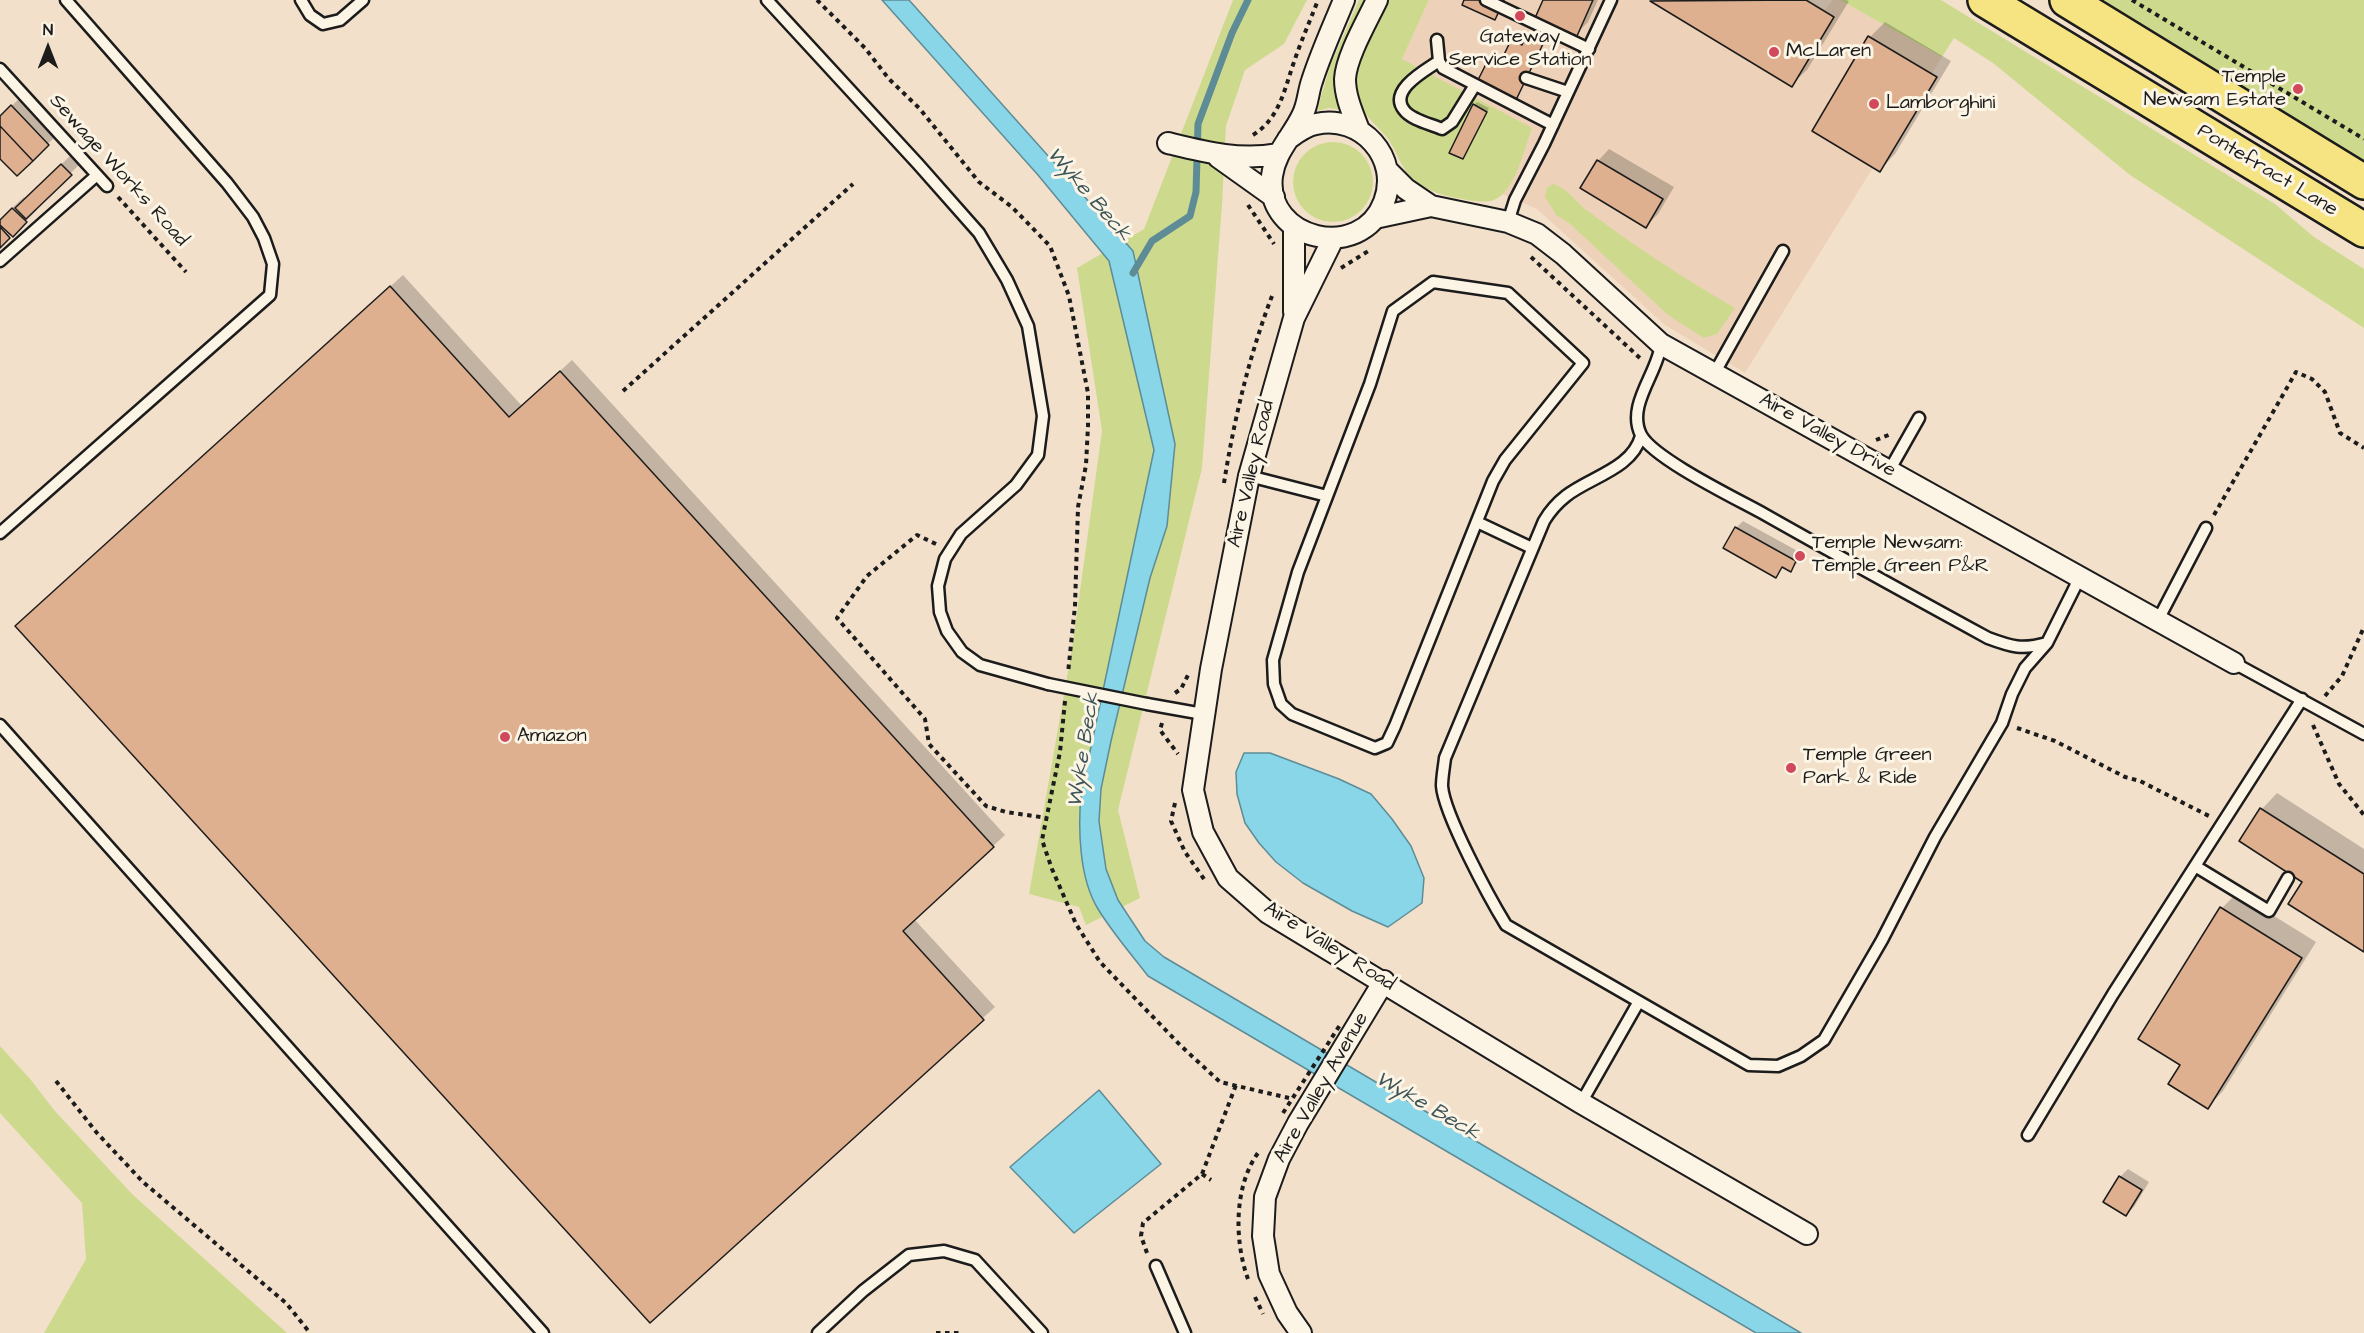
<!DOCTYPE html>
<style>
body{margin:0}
#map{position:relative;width:2364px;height:1333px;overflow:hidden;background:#f3e0cb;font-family:"Architects Daughter",sans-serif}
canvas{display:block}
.north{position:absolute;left:18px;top:18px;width:60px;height:60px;-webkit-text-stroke:4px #fcf5e5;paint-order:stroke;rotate:0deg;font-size:16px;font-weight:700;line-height:24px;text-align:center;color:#1c1c1c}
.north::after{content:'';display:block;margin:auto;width:21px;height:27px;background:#1c1c1c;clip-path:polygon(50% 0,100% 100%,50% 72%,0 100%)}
</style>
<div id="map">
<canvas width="2364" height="1333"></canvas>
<div class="north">N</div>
</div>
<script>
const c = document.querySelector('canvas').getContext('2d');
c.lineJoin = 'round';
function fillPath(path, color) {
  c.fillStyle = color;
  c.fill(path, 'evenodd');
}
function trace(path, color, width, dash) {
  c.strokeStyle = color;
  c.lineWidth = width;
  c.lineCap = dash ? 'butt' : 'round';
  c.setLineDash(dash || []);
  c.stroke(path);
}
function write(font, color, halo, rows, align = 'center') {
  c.font = font + ' "Architects Daughter",sans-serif';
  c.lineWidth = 6;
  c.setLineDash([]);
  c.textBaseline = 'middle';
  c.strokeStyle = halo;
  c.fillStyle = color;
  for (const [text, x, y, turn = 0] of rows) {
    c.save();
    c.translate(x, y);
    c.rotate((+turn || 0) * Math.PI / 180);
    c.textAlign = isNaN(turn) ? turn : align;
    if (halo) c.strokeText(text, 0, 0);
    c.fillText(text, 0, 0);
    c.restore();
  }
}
fillPath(new Path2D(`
 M 1429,0 L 1809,0 L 1825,10 L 1833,0 L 1840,0 L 1942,57 L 1745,373 L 1665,325 L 1537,209 L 1502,194 L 1507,188 L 1402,59 Z`), '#edd2b9');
fillPath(new Path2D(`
 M 1233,0 L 1307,0 L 1284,44 L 1245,70 L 1226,126 L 1222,204 L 1202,468 L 1118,810 L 1140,898 L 1086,925 L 1079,907 L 1029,894 L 1072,649 L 1102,431 L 1077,268 L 1144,229 Z
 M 1359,0 L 1366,0 L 1348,39 L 1342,110 L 1329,108 L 1317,111 L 1330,66 Z
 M 1388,0 L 1429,0 L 1402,59 L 1532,128 C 1525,147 1515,192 1494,200 C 1484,203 1472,201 1462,199 C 1443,196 1426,191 1412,178 C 1400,167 1397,151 1388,139 C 1376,123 1357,112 1355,90 C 1353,60 1375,26 1388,0 Z
 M 1840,0 L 1941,0 L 2275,204 L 2314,237 L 2364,269 L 2364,328 L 2130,175 L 1993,63 L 1954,38 L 1942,57 Z
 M 2087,0 L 2364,0 L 2364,168 Z
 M1293 182a40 40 0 1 1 80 0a40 40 0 1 1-80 0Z
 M 1553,184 C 1566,187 1574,200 1585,209 C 1633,245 1683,278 1735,308 L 1717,334 L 1704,338 L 1668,315 L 1568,222 L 1557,216 L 1545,197 L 1547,188 Z
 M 0,1046 L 31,1080 L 54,1110 L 132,1194 L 287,1333 L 44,1333 L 86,1259 L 82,1203 L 0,1113 Z`), '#cdda8d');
const water = new Path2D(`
 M 882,0 L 909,0 L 1133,251 L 1175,444 L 1167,526 L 1150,578 L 1111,741 L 1101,789 L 1099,821 L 1106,869 L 1118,900 L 1145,941 L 1164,957 L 1801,1333 L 1756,1333 L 1148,976 C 1131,954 1112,932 1098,909 C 1079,878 1078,829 1081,794 L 1154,450 L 1109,261 L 1038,175 Z
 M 1244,753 L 1270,753 L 1339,779 L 1371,794 L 1392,819 L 1411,846 L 1424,878 L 1422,903 L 1388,927 L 1352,911 L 1303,883 L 1276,862 L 1259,843 L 1245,823 L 1237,794 L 1236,772 Z
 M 1099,1090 L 1161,1164 L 1074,1233 L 1010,1167 Z`);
fillPath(water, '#89d6e8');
trace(water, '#5d8c96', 1.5);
fillPath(new Path2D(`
 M 1545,0 L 1598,0 L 1588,22 L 1576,34 Z
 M 1652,0 L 1846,0 L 1849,1 L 1807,70 L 1791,85 Z
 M 1885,22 L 1951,61 L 1895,154 L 1880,170 L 1870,37 Z
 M 1531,33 L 1545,40 L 1515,100 L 1490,59 L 1493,56 L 1503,60 L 1516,37 L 1525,41 Z
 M 23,95 L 60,132 L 17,174 L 0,157 L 0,117 Z
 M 1477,102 L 1489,108 L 1462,158 L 1474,105 Z
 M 1609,149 L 1674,187 L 1658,214 L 1646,226 L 1598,161 Z
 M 73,153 L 82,162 L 35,208 L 37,210 L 24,223 L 0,245 L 0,219 L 24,197 L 26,199 Z
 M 403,275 L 522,406 L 572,360 L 1005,835 L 914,919 L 995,1007 L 650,1321 L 29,614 Z
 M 1743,521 L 1803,554 L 1798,562 L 1791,570 L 1784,566 L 1776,576 L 1736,528 Z
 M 2277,793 L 2364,849 L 2364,951 L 2304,882 L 2241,841 L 2262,809 Z
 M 2237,893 L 2316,942 L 2223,1091 L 2208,1107 L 2182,1064 L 2222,908 Z
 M 2128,1169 L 2149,1182 L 2134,1207 L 2126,1214 L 2105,1201 L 2120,1177 Z`), '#0003');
trace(new Path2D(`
 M 1133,273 L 1152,241 L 1190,216 L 1196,192 L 1198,124 L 1232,33 L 1248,0`), '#5d8c96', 7);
const building = new Path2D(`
 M 1464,0 L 1504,0 L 1495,20 L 1462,5 Z
 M 1543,0 L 1593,0 L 1577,36 L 1535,18 Z
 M 1806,0 L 1834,17 L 1792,87 L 1650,1 Z
 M 1526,36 L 1543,44 L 1515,102 L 1476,84 L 1489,58 L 1500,63 L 1511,40 L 1522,45 Z
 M 1868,36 L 1937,77 L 1880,172 L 1812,131 Z
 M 1473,104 L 1487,112 L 1463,159 L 1449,153 Z
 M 11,105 L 49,145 L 33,161 L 0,126 L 0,116 Z
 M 0,126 L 33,161 L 17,176 L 0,159 Z
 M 1597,160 L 1663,199 L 1646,228 L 1580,188 Z
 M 61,164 L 72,175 L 26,219 L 15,208 Z
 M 12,208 L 27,222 L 13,237 L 0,225 L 0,220 Z
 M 0,227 L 10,238 L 0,248 Z
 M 390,286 L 509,417 L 560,371 L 994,847 L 903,931 L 984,1020 L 650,1323 L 15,626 Z
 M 1735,527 L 1796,561 L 1791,572 L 1782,567 L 1776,578 L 1723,548 Z
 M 2260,808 L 2364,874 L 2364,952 L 2288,904 L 2302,882 L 2239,841 Z
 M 2220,907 L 2302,958 L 2208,1109 L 2168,1084 L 2180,1065 L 2138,1039 Z
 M 2119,1176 L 2142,1190 L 2126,1216 L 2103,1202 Z`);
fillPath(building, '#deb08f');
trace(building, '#1c1c1c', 1.5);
const service = new Path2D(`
 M 301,0 L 310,15 L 323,24 L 340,20 L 363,0
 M 767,0 L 918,164 L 979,233 L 1007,280 L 1028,326 L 1043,416 L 1038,455 L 1016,485 L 961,534 L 945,559 L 938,586 L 940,612 L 947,631 L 962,652 L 980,665 L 1048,684
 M 1486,0 L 1589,49
 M 1437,40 L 1439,61 L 1443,68 L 1553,125
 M 1439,61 C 1426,70 1388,90 1404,110 C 1411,120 1431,124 1442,129 L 1452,122 L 1475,85
 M 0,69 L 107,186
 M 1526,78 L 1568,92
 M 1508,222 L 1515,200 L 1544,144 L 1611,0
 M 0,261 L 97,175
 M 1433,282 L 1508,293 L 1583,363 L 1505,460 L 1493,481 L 1395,726 L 1387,743 L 1375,748 L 1292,714 L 1281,704 L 1274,684 L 1273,660 L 1298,572 L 1370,384 L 1393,311 Z
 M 1661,344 C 1658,373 1626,405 1641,435 C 1654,459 1737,499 1764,514 C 1838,556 1913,597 1988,638 C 2012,647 2022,650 2047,643
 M 1714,374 L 1783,251
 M 1641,436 C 1632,469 1590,477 1566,496 C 1557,503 1550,511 1544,521 L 1445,758 C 1444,767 1442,777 1442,786 C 1444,814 1490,899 1506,925 L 1749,1065 L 1778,1066 L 1801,1056 L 1824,1040 L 1882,940 L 1935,837 L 2002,723 L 2012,694 L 2025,668 L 2047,643 L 2075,587 L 2078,576
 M 1889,471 L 1919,418
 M 1249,476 L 1327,496
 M 1477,522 L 1532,548
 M 0,533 L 270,295 L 273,264 L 264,238 L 253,217 L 227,183 L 66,0
 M 2158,620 L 2206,528
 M 2234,663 L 2364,734
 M 1147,704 L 1203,714
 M 0,725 L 543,1333
 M 2195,866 L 2269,911 L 2288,878
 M 1581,1103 L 1638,1003
 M 2028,1135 L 2113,994 L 2302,699
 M 1156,1266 L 1185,1333
 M 818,1333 L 863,1291 L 909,1255 L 944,1251 L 975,1260 L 1042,1333`);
const minor = new Path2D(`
 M 1359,130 C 1353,114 1345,97 1345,79 C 1346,57 1367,21 1377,0
 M 1288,139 C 1296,133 1305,126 1316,124 C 1361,114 1401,158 1384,202 C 1361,263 1264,240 1272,176 C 1275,152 1292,137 1302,116 C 1308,105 1308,92 1312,81 C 1321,53 1333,27 1344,0
 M 1168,143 C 1205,152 1239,161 1278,154
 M 1218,157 L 1274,197
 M 1387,170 L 1406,189 L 1431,206 L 1508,222 L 1537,234 L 1563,254 L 1661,344 L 2234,663
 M 1375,218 L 1431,206
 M 1333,239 L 1294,318 L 1249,476 L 1211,669 L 1193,790 L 1203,832 L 1228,878 L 1268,913 L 1581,1103 L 1807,1234
 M 1294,312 L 1294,227
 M 1301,1333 L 1287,1313 L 1269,1274 L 1263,1236 L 1265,1197 L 1279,1159 L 1298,1123 L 1384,981`);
const trunk = new Path2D(`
 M 1985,0 L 2364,230
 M 2067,0 L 2364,182`);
trace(service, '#1c1c1c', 15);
trace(minor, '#1c1c1c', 24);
trace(trunk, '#1c1c1c', 38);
trace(new Path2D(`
 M 817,0 L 865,48 L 889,79 L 920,109 L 979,182 L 1012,207 L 1050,246 L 1069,296 L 1088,393 L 1088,426 L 1086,465 L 1078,507 L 1075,606 L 1068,673
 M 2132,0 L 2364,139
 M 1253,135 C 1280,118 1284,90 1294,62 C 1301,41 1310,21 1318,0
 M 118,197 L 186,272
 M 1248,205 L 1274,244
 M 1531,257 L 1642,360
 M 1341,268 L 1370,250
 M 623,391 L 853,184
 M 1876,440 L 1891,434
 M 1224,483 C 1234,420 1249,356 1272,296
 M 2214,515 L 2296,372 L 2312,379 L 2325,392 L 2340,433 L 2364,448
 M 936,544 L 917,535 L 867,576 L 837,618 L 925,719 L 929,744 L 986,806 L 1006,812 L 1047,818
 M 1175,693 L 1181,689 L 1188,675
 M 2325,696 L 2342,676 L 2364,627
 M 1065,701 L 1060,752 L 1042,840 L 1052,869 L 1076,924 L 1100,962 L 1181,1046 L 1220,1082 L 1289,1098
 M 1162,723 L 1160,730 L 1178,754
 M 2313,725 L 2339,784 L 2364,815
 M 2017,728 L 2055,741 L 2125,777 L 2140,781 L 2209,816
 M 1175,803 L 1171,821 L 1185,852 L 1204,879
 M 56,1081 L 97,1133 L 143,1182 L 286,1303 L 310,1333
 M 1202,1174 L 1211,1180
 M 1147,1253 L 1141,1236 L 1143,1223 L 1202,1174 L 1236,1085
 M 1248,1279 C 1234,1241 1234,1186 1258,1153
 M 1255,1297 L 1263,1314
 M 936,1333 L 962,1333`), '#1c1c1c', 4, [4.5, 4.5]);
trace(service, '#fcf5e5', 10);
trace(minor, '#fcf5e5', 20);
trace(trunk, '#f6e381', 33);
const serviceBridge = new Path2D(`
 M 1048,684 L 1147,704`);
trace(serviceBridge, '#1c1c1c', 15, []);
trace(new Path2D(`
 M 1283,1113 L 1340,1025`), '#1c1c1c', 4, [4.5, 4.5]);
trace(serviceBridge, '#fcf5e5', 10);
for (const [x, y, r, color] of [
 [1520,16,6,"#d1495b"],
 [1774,52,6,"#d1495b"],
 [2298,89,6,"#d1495b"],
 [1874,104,6,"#d1495b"],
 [1800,556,6,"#d1495b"],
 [505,737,6,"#d1495b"],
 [1791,768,6,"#d1495b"]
]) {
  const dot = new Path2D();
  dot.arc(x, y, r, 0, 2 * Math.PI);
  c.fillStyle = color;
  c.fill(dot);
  trace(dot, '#fcf5e5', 2);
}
write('20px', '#1c1c1c', '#fcf5e5', [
 ["Gateway",1520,38,"center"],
 ["Service Station",1520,61,"center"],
 ["McLaren",1786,52],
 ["Temple",2286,78,"right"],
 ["Newsam Estate",2286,101,"right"],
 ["Lamborghini",1886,104],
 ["Temple Newsam:",1812,544],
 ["Temple Green P&R",1812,567],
 ["Amazon",517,737],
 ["Temple Green",1803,756],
 ["Park & Ride",1803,779]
], 'left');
write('20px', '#1c1c1c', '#fcf5e5', [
 ["Sewage Works Road",118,171,48],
 ["Pontefract Lane",2267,171,31],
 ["Aire Valley Drive",1827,436,29],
 ["Aire Valley Road",1252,474,-77],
 ["Aire Valley Road",1329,947,32],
 ["Aire Valley Avenue",1322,1088,-60]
]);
write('italic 21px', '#3d5459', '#fcf5e5', [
 ["Wyke Beck",1088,195,49],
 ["Wyke Beck",1085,750,-81],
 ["Wyke Beck",1427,1107,30]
]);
</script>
